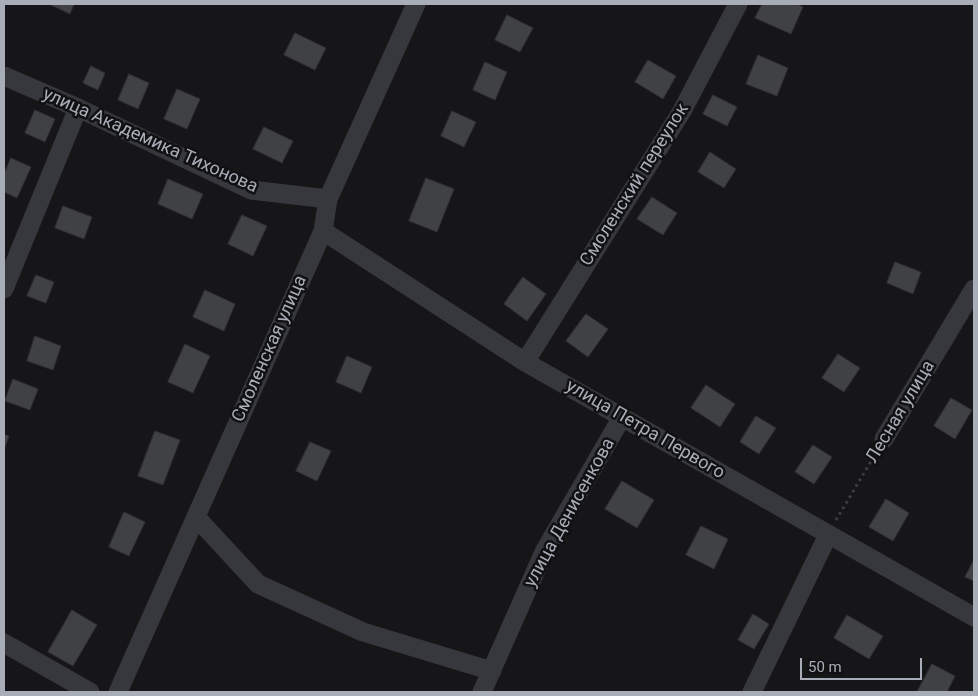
<!DOCTYPE html>
<meta charset="utf-8">
<style>
body{margin:0}
#map{position:relative;width:978px;height:696px;overflow:hidden;background:#161618;font-family:Roboto,sans-serif}
canvas{display:block}
.frame{position:absolute;inset:0;border:5px solid #a8adb8;pointer-events:none}
.scale{position:absolute;left:800px;top:658px;width:122px;height:22px;box-sizing:border-box;border:2px solid #a8adb8;border-top:0;padding-left:6px;font-size:15px;line-height:18px;white-space:nowrap;color:#a8adb8;-webkit-text-stroke:4px #111113;paint-order:stroke}
</style>
<div id="map">
<canvas width="978" height="696"></canvas>
<div class="frame"></div>
<div class="scale">50 m</div>
</div>
<script>
const c = document.querySelector('canvas').getContext('2d');
c.lineJoin = 'round';
function fillPath(path, color) {
  c.fillStyle = color;
  c.fill(path, 'evenodd');
}
function trace(path, color, width, dash) {
  c.strokeStyle = color;
  c.lineWidth = width;
  c.lineCap = dash ? 'butt' : 'round';
  c.setLineDash(dash || []);
  c.stroke(path);
}
function write(font, color, halo, rows, align = 'center') {
  c.font = font + ' Roboto,sans-serif';
  c.lineWidth = 5;
  c.setLineDash([]);
  c.textBaseline = 'middle';
  c.strokeStyle = halo;
  c.fillStyle = color;
  for (const [text, x, y, turn = 0] of rows) {
    c.save();
    c.translate(x, y);
    c.rotate((+turn || 0) * Math.PI / 180);
    c.textAlign = isNaN(turn) ? turn : align;
    if (halo) c.strokeText(text, 0, 0);
    c.fillText(text, 0, 0);
    c.restore();
  }
}
const building = new Path2D(`
 M 51,4 L 74,4 L 70,14 L 51,5 Z
 M 762,4 L 797,4 L 803,7 L 791,34 L 755,18 Z
 M 507,15 L 533,28 L 520,52 L 495,40 Z
 M 295,33 L 326,48 L 315,70 L 284,55 Z
 M 758,55 L 788,68 L 777,96 L 746,84 Z
 M 648,60 L 676,76 L 663,99 L 635,82 Z
 M 485,62 L 507,72 L 495,100 L 473,90 Z
 M 91,66 L 105,73 L 98,90 L 83,83 Z
 M 129,74 L 149,83 L 138,109 L 118,100 Z
 M 177,89 L 200,99 L 187,129 L 164,119 Z
 M 713,95 L 737,107 L 727,126 L 703,114 Z
 M 35,110 L 55,119 L 45,142 L 25,133 Z
 M 452,111 L 476,122 L 464,147 L 441,136 Z
 M 264,127 L 293,141 L 282,163 L 253,149 Z
 M 710,152 L 736,169 L 724,188 L 698,172 Z
 M 11,158 L 31,167 L 17,198 L 4,192 L 4,174 Z
 M 426,178 L 454,189 L 437,232 L 409,221 Z
 M 168,179 L 203,194 L 192,219 L 158,204 Z
 M 652,197 L 677,213 L 663,235 L 637,219 Z
 M 63,206 L 92,217 L 84,239 L 55,228 Z
 M 242,215 L 267,226 L 253,256 L 228,244 Z
 M 895,262 L 921,272 L 913,294 L 887,283 Z
 M 36,275 L 54,282 L 46,303 L 27,296 Z
 M 523,277 L 546,294 L 527,321 L 504,304 Z
 M 205,290 L 235,304 L 224,331 L 193,317 Z
 M 586,314 L 608,329 L 588,357 L 566,341 Z
 M 35,336 L 61,346 L 53,370 L 27,361 Z
 M 185,344 L 210,356 L 193,393 L 168,382 Z
 M 838,354 L 860,368 L 844,392 L 822,378 Z
 M 347,356 L 372,367 L 361,393 L 336,382 Z
 M 13,379 L 38,389 L 30,410 L 5,401 Z
 M 706,385 L 735,404 L 720,427 L 691,408 Z
 M 951,398 L 972,410 L 955,439 L 934,426 Z
 M 756,416 L 776,428 L 759,454 L 740,442 Z
 M 155,431 L 180,440 L 163,485 L 138,476 Z
 M 4,434 L 9,436 L 4,450 Z
 M 310,442 L 331,451 L 317,481 L 296,471 Z
 M 813,445 L 832,457 L 814,484 L 795,472 Z
 M 622,481 L 654,500 L 637,528 L 605,509 Z
 M 886,499 L 909,513 L 893,541 L 869,527 Z
 M 124,512 L 145,522 L 129,556 L 109,547 Z
 M 701,526 L 728,539 L 714,569 L 686,555 Z
 M 974,560 L 974,581 L 965,577 Z
 M 72,610 L 97,625 L 73,666 L 48,652 Z
 M 753,614 L 769,624 L 754,649 L 738,640 Z
 M 847,615 L 883,636 L 869,659 L 834,638 Z
 M 932,664 L 955,676 L 947,692 L 917,692 Z`);
fillPath(building, '#404145');
trace(building, '#303034', 1);
trace(new Path2D(`
 M 836,520 L 876,453`), '#3d3f44', 3, [2.5, 4]);
trace(new Path2D(`
 M 4,76 L 78,108 L 251,190 L 328,199
 M 323,231 L 525,362 L 974,617
 M 4,289 L 78,108
 M 525,362 L 682,111 L 738,4
 M 884,439 L 974,289
 M 196,517 L 258,584 L 363,632 L 492,671
 M 4,643 L 90,692
 M 118,692 L 323,231 L 328,199 L 416,4
 M 482,692 L 544,552 L 622,417
 M 752,692 L 828,535`), '#37383d', 19);
write('18px', '#a8adb8', '#111113', [
 ["улица Академика Тихонова",150,141,24],
 ["Смоленский переулок",635,185,-58],
 ["Смоленская улица",270,349,-66],
 ["Лесная улица",901,412,-59],
 ["улица Петра Первого",645,430,30],
 ["улица Денисенкова",570,513,-61]
]);
</script>
